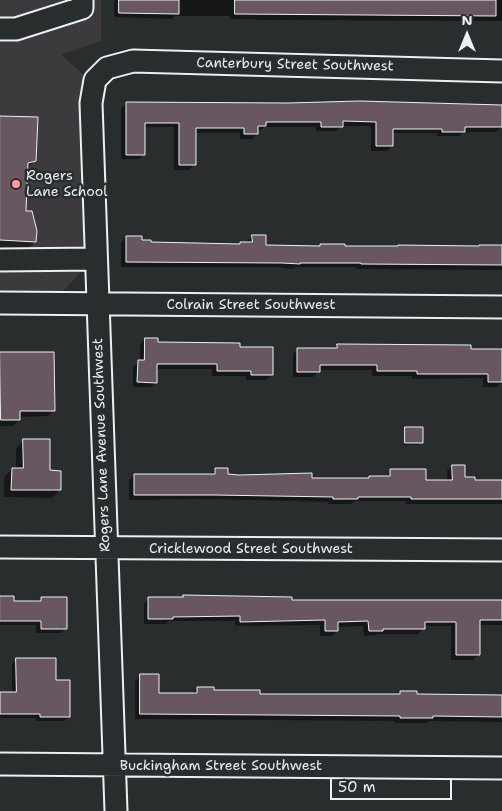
<!DOCTYPE html>
<style>
body{margin:0}
#map{position:relative;width:502px;height:811px;overflow:hidden;background:#2a2d2e;font-family:"Shantell Sans",sans-serif}
canvas{display:block}
.north{position:absolute;left:442px;top:10px;width:50px;height:50px;-webkit-text-stroke:4px #2a2d2e;paint-order:stroke;rotate:0deg;font-size:14px;font-weight:700;line-height:20px;text-align:center;color:#e8f1f8}
.north::after{content:'';display:block;margin:auto;width:18px;height:22px;background:#e8f1f8;clip-path:polygon(50% 0,100% 100%,50% 72%,0 100%)}
.scale{position:absolute;left:330px;top:778px;width:122px;height:22px;box-sizing:border-box;border:2px solid #e8f1f8;border-top:0;padding-left:6px;font-size:15px;line-height:18px;white-space:nowrap;color:#e8f1f8;-webkit-text-stroke:4px #2a2d2e;paint-order:stroke}
</style>
<div id="map">
<canvas width="502" height="811"></canvas>
<div class="north">N</div>
<div class="scale">50 m</div>
</div>
<script>
const c = document.querySelector('canvas').getContext('2d');
c.lineJoin = 'round';
function fillPath(path, color) {
  c.fillStyle = color;
  c.fill(path, 'evenodd');
}
function trace(path, color, width, dash) {
  c.strokeStyle = color;
  c.lineWidth = width;
  c.lineCap = dash ? 'butt' : 'round';
  c.setLineDash(dash || []);
  c.stroke(path);
}
function write(font, color, halo, rows, align = 'center') {
  c.font = font + ' "Shantell Sans",sans-serif';
  c.lineWidth = 5;
  c.setLineDash([]);
  c.textBaseline = 'middle';
  c.strokeStyle = halo;
  c.fillStyle = color;
  for (const [text, x, y, turn = 0] of rows) {
    c.save();
    c.translate(x, y);
    c.rotate((+turn || 0) * Math.PI / 180);
    c.textAlign = isNaN(turn) ? turn : align;
    if (halo) c.strokeText(text, 0, 0);
    c.fillText(text, 0, 0);
    c.restore();
  }
}
fillPath(new Path2D(`
 M 0,0 L 101,0 L 101,41 L 61,55 L 84,75 L 86,267 L 63,291 L 0,291 Z`), '#3d3a3d');
fillPath(new Path2D(`
 M 114,0 L 502,0 L 502,21 L 271,20 L 230,19 L 230,16 L 175,16 L 172,19 L 114,17 Z
 M 360,102 L 502,106 L 502,127 L 496,132 L 463,132 L 459,136 L 437,136 L 437,133 L 392,133 L 392,145 L 387,151 L 371,151 L 371,126 L 342,126 L 336,131 L 316,131 L 316,127 L 264,127 L 260,130 L 257,130 L 257,134 L 252,139 L 240,139 L 240,133 L 194,133 L 194,165 L 189,170 L 174,170 L 174,127 L 144,127 L 144,154 L 139,159 L 121,159 L 121,108 L 126,103 L 287,104 Z
 M 0,117 L 35,160 L 27,169 L 24,212 L 35,242 L 25,252 L 0,251 Z
 M 252,236 L 265,246 L 319,247 L 321,245 L 344,248 L 477,248 L 479,246 L 502,246 L 502,270 L 356,269 L 356,267 L 295,267 L 293,269 L 276,267 L 121,267 L 121,242 L 126,237 L 150,244 L 239,245 L 247,244 L 247,241 Z
 M 145,339 L 156,343 L 239,349 L 272,375 L 266,380 L 246,380 L 246,376 L 212,376 L 212,369 L 156,369 L 156,382 L 151,387 L 133,387 L 133,367 L 140,362 L 140,345 Z
 M 337,345 L 502,350 L 502,382 L 497,387 L 483,387 L 483,378 L 412,379 L 412,376 L 372,376 L 372,370 L 318,370 L 318,372 L 313,377 L 293,377 L 293,354 L 298,349 L 333,349 Z
 M 52,353 L 54,410 L 48,416 L 19,417 L 19,420 L 13,426 L 0,426 L 0,354 Z
 M 406,428 L 421,442 L 419,445 L 404,445 L 404,430 Z
 M 24,440 L 48,472 L 60,490 L 52,498 L 4,497 L 4,477 L 12,469 L 16,469 L 16,448 Z
 M 452,466 L 464,479 L 474,481 L 502,481 L 502,504 L 406,504 L 406,501 L 354,501 L 351,504 L 328,504 L 328,502 L 209,499 L 129,500 L 129,480 L 134,475 L 210,475 L 216,469 L 226,475 L 310,479 L 367,479 L 370,477 L 386,477 L 391,470 L 424,481 L 447,481 L 447,471 Z
 M 208,596 L 338,602 L 502,601 L 502,625 L 479,625 L 479,654 L 473,660 L 451,660 L 451,626 L 424,626 L 424,628 L 418,634 L 378,634 L 377,635 L 364,636 L 363,626 L 337,627 L 337,631 L 332,636 L 320,636 L 320,625 L 235,626 L 235,621 L 169,621 L 166,624 L 144,624 L 144,603 L 149,598 Z
 M 0,597 L 13,602 L 37,602 L 41,598 L 66,628 L 61,633 L 36,633 L 36,625 L 0,625 Z
 M 17,660 L 55,681 L 69,717 L 64,721 L 36,721 L 36,718 L 0,718 L 0,693 L 12,693 L 12,664 Z
 M 140,676 L 158,694 L 192,693 L 198,688 L 212,691 L 259,695 L 396,696 L 400,692 L 416,695 L 502,697 L 502,722 L 429,721 L 426,723 L 395,723 L 395,721 L 135,719 L 135,681 Z`), '#0007');
const building = new Path2D(`
 M 119,0 L 179,0 L 179,14 L 119,13 Z
 M 235,0 L 496,0 L 496,16 L 235,14 Z
 M 360,101 L 502,105 L 502,127 L 465,127 L 465,132 L 442,132 L 442,129 L 393,129 L 393,146 L 376,146 L 376,122 L 343,121 L 343,127 L 321,127 L 321,122 L 266,122 L 266,126 L 258,126 L 258,134 L 244,134 L 244,128 L 196,128 L 196,165 L 179,165 L 179,123 L 145,123 L 145,155 L 126,155 L 126,102 L 287,103 Z
 M 0,116 L 38,117 L 36,161 L 28,163 L 26,211 L 32,211 L 37,231 L 36,242 L 0,240 Z
 M 252,235 L 266,235 L 266,245 L 320,246 L 320,244 L 345,244 L 345,246 L 398,246 L 398,245 L 479,246 L 479,245 L 502,245 L 502,265 L 361,264 L 361,263 L 300,263 L 300,264 L 282,263 L 126,262 L 126,236 L 142,236 L 142,240 L 151,240 L 151,242 L 240,244 L 240,242 L 252,242 Z
 M 145,338 L 158,338 L 158,342 L 240,343 L 240,347 L 273,347 L 273,375 L 251,375 L 251,371 L 217,371 L 217,364 L 157,364 L 157,383 L 137,382 L 138,360 L 144,360 Z
 M 337,344 L 471,345 L 471,349 L 502,349 L 502,382 L 488,382 L 488,374 L 417,374 L 417,371 L 377,371 L 377,365 L 320,365 L 320,372 L 297,372 L 297,348 L 337,348 Z
 M 0,352 L 54,352 L 55,411 L 20,411 L 20,420 L 1,420 Z
 M 405,427 L 423,427 L 423,443 L 405,443 Z
 M 23,439 L 50,439 L 50,470 L 61,471 L 61,490 L 11,490 L 12,468 L 23,468 Z
 M 452,465 L 465,465 L 465,477 L 475,477 L 475,480 L 502,480 L 502,499 L 411,499 L 411,497 L 358,497 L 358,499 L 333,499 L 333,497 L 215,495 L 134,495 L 134,474 L 215,474 L 215,468 L 228,468 L 228,474 L 239,475 L 312,473 L 312,478 L 369,478 L 369,476 L 390,476 L 390,469 L 426,469 L 426,480 L 452,480 Z
 M 183,595 L 292,597 L 292,600 L 502,600 L 502,620 L 480,620 L 480,655 L 456,655 L 456,622 L 425,622 L 425,629 L 383,629 L 383,631 L 369,631 L 368,621 L 338,622 L 338,631 L 325,631 L 325,620 L 240,622 L 240,616 L 173,617 L 173,619 L 148,619 L 148,597 L 183,597 Z
 M 0,596 L 14,596 L 14,601 L 41,601 L 41,597 L 67,597 L 67,629 L 41,629 L 41,621 L 0,621 Z
 M 16,658 L 56,658 L 56,680 L 70,680 L 70,717 L 40,717 L 40,714 L 0,714 L 0,692 L 16,692 Z
 M 140,674 L 159,674 L 159,693 L 197,693 L 197,687 L 214,687 L 214,690 L 260,690 L 260,694 L 400,694 L 400,691 L 417,691 L 417,694 L 502,695 L 502,717 L 433,716 L 433,718 L 400,718 L 400,716 L 140,714 Z`);
fillPath(building, '#685761');
trace(building, '#e8f1f8', 1);
const minor = new Path2D(`
 M 0,29 L 16,29 L 82,8 L 82,0
 M 0,260 L 96,259
 M 0,303 L 502,307
 M 0,547 L 502,550
 M 0,764 L 502,768
 M 116,811 L 91,103 L 95,80 L 107,68 L 133,61 L 502,71`);
trace(minor, '#e8f1f8', 25);
trace(minor, '#2a2d2e', 21);
for (const [x, y, r, color] of [
 [16,184,5,"#ff9aa2"]
]) {
  const dot = new Path2D();
  dot.arc(x, y, r, 0, 2 * Math.PI);
  c.fillStyle = color;
  c.fill(dot);
  trace(dot, '#2a2d2e', 2);
}
write('14px', '#e8f1f8', '#2a2d2e', [
 ["Canterbury Street Southwest",295,65,1],
 ["Colrain Street Southwest",251,305],
 ["Rogers Lane Avenue Southwest",102,445,-92],
 ["Cricklewood Street Southwest",251,549],
 ["Buckingham Street Southwest",221,766]
]);
write('14px', '#e8f1f8', '#2a2d2e', [
 ["Rogers",26,176],
 ["Lane School",26,192]
], 'left');
</script>
